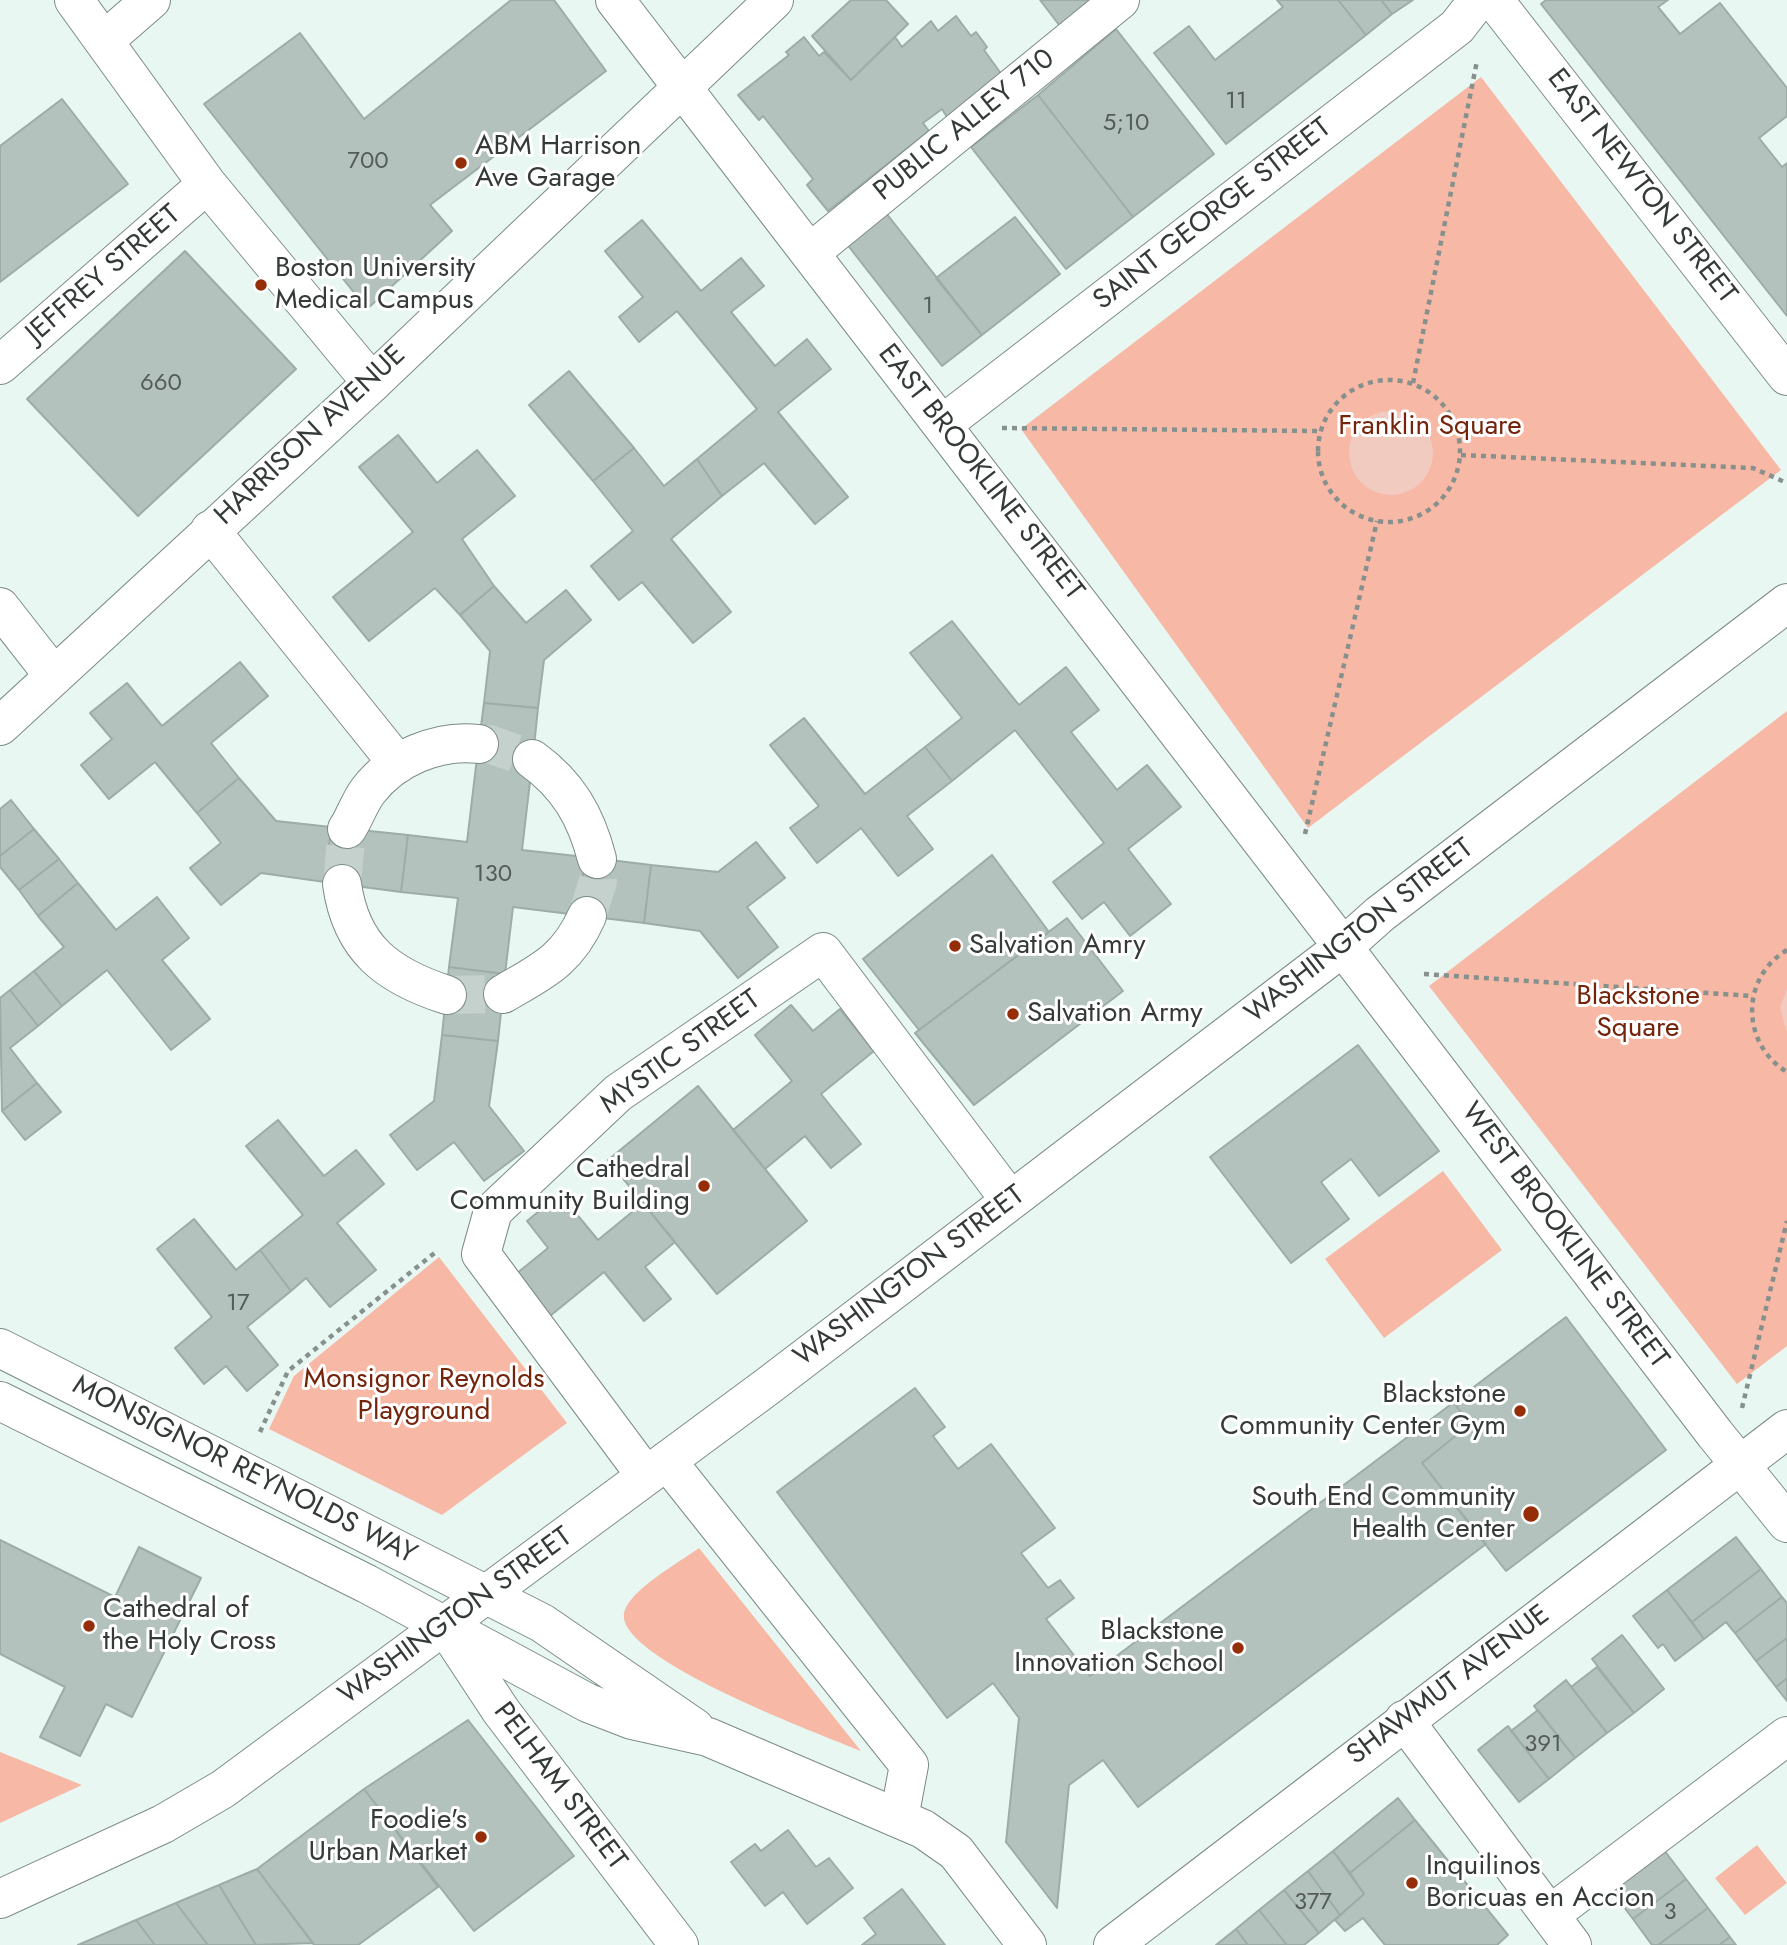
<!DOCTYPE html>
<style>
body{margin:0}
canvas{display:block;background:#e8f7f2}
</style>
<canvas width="1787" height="1945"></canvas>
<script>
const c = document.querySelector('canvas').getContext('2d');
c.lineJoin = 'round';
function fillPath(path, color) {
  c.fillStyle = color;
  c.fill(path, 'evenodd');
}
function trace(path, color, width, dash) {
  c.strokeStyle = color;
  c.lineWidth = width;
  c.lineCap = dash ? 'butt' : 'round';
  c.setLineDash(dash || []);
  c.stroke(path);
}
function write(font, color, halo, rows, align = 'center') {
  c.font = font + ' Jost,sans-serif';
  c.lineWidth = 6;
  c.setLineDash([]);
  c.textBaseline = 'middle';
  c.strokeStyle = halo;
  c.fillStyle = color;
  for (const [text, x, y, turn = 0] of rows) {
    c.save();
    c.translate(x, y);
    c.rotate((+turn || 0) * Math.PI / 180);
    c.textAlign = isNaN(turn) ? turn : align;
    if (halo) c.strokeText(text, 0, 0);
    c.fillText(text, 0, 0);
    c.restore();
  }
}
fillPath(new Path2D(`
 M 1481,77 L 1781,470 L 1308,828 L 1021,429 Z
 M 1787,711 L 1787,1346 L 1737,1384 L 1429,986 Z
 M 1443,1171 L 1502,1250 L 1384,1338 L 1325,1259 Z
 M 439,1257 L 567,1423 L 442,1515 L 269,1429 L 294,1376 Z
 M 699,1548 L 861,1751 C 823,1735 616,1659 624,1613 C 629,1590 680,1562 699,1548 Z
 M 0,1752 L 82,1785 L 0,1823 Z
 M 1757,1845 L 1787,1883 L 1745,1915 L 1715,1878 Z`), '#f7b8a5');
fillPath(new Path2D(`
 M1349 453a42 42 0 1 1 84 0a42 42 0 1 1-84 0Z
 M 1787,989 L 1787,1032 L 1780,1008 Z`), '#f2cbc0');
const building = new Path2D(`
 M 511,0 L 554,0 L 606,71 L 430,205 L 452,231 L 367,309 L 204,104 L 300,33 L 364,119 Z
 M 851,0 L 886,0 L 908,24 L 851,80 L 812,36 Z
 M 1040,0 L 1087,0 L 1092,7 L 1063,30 Z
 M 1277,0 L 1338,0 L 1366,35 L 1226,144 L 1154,53 L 1189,26 L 1215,60 L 1283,7 Z
 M 1338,0 L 1381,0 L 1392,14 L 1366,35 Z
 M 1381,0 L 1413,0 L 1392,14 Z
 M 1546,0 L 1668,0 L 1658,7 L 1680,34 L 1720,3 L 1787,88 L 1787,116 L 1759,138 L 1782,167 L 1787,163 L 1787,316 L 1541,4 Z
 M 956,16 L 971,36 L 976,32 L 987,47 L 984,50 L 1002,75 L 947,117 L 942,109 L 923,123 L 929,131 L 828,211 L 807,185 L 813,179 L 763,116 L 759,120 L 738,95 L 789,55 L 786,52 L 804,37 L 819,56 L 824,52 L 851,80 L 895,37 L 902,47 L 931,21 L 938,31 Z
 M 1116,29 L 1214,154 L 1133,217 L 1038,95 Z
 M 1038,95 L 1133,217 L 1066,269 L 971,147 Z
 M 62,99 L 128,184 L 0,282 L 0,146 Z
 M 886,213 L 982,335 L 942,366 L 846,243 Z
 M 1015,217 L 1060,274 L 982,335 L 936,278 Z
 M 642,220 L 701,291 L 741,258 L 764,286 L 731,312 L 775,366 L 807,339 L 831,369 L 778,412 L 848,497 L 815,524 L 764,463 L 722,496 L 697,459 L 757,409 L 677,311 L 639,342 L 619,317 L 643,297 L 605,251 Z
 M 185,251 L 296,369 L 138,516 L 27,399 Z
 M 569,371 L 634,448 L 593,481 L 529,405 Z
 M 398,435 L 437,483 L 477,450 L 515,496 L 462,539 L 494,586 L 460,615 L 435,588 L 369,641 L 333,597 L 413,532 L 359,467 Z
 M 634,448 L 664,486 L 697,459 L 722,496 L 671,539 L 731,612 L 693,643 L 642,582 L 619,600 L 591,566 L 633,531 L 593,481 Z
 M 494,586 L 526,623 L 566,590 L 591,620 L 544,660 L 538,708 L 484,703 L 490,651 L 460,615 Z
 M 952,621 L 1019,705 L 1066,667 L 1099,710 L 1071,732 L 1117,790 L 1147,765 L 1181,807 L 1128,849 L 1171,904 L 1130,936 L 1104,902 L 1082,919 L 1053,882 L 1104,843 L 1015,730 L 952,781 L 925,747 L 962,718 L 910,653 Z
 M 240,662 L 268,696 L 211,743 L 239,778 L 197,813 L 155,762 L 109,799 L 81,765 L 112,739 L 90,713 L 127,683 L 162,726 Z
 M 484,703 L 538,708 L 533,756 L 478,749 Z
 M 804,718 L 865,794 L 925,747 L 952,781 L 907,816 L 933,849 L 898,876 L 861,828 L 817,863 L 790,828 L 819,806 L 770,745 Z
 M 478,749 L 533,756 L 522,850 L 585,857 L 578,915 L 513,907 L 505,974 L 449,967 L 458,898 L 401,892 L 408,835 L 467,842 Z
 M 239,778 L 276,821 L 331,827 L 325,882 L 261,873 L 221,905 L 190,868 L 221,843 L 197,813 Z
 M 11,800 L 34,829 L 0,856 L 0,809 Z
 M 331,827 L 408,835 L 401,892 L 325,882 Z
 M 34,829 L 59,859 L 19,890 L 0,867 L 0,856 Z
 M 756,842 L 785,878 L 747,907 L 778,947 L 738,978 L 700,931 L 644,923 L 651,865 L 718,872 Z
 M 992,855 L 1049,932 L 919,1030 L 863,959 Z
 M 585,857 L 651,865 L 644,923 L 578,915 Z
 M 59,859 L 78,883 L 38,916 L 19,890 Z
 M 78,883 L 116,930 L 157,897 L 189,938 L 162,960 L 210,1019 L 171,1050 L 107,970 L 62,1006 L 34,971 L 64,947 L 38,916 Z
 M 1067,918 L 1123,991 L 974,1105 L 915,1033 Z
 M 449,967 L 505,974 L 498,1041 L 442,1035 Z
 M 34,971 L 62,1006 L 38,1026 L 10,990 Z
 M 10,990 L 38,1026 L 10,1048 L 37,1083 L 2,1111 L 0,998 Z
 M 791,1005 L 813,1031 L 840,1009 L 874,1051 L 821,1094 L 861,1144 L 831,1168 L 805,1136 L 765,1169 L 733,1130 L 792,1081 L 755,1035 Z
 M 442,1035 L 498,1041 L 489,1106 L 524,1151 L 484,1181 L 454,1142 L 417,1170 L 390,1135 L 434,1101 Z
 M 1358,1045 L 1439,1151 L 1379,1196 L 1351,1159 L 1321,1182 L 1349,1219 L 1291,1263 L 1210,1157 Z
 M 37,1083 L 61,1112 L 25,1140 L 2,1111 Z
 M 698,1086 L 807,1221 L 717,1294 L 608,1160 Z
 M 278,1120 L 324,1176 L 356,1150 L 384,1184 L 337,1223 L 376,1270 L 330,1307 L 306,1278 L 291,1291 L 260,1250 L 303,1215 L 246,1146 Z
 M 560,1194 L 598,1240 L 643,1203 L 675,1242 L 645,1267 L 671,1299 L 644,1321 L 604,1272 L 550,1316 L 516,1274 L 548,1248 L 527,1221 Z
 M 194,1219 L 236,1270 L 260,1250 L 291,1291 L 247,1327 L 278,1365 L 247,1391 L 226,1366 L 204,1384 L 175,1348 L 212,1317 L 157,1249 Z
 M 1566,1317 L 1666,1450 L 1506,1571 L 1422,1463 L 1469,1425 L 1454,1402 Z
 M 915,1388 L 945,1427 L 933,1436 L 958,1469 L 991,1444 L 1055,1528 L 1021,1553 L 1048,1588 L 1060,1580 L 1074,1598 L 1046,1619 L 1090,1676 L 1454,1402 L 1469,1425 L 1422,1463 L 1486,1544 L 1138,1807 L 1103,1760 L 1069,1785 L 1057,1908 L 1006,1842 L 1019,1718 L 993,1683 L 947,1718 L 777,1492 Z
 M 1736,1537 L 1761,1569 L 1692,1622 L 1667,1590 Z
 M 0,1540 L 115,1597 L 139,1547 L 201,1578 L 132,1717 L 106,1704 L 80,1756 L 40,1737 L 65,1687 L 0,1654 Z
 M 1761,1569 L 1782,1597 L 1735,1633 L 1726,1622 L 1704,1639 L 1692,1622 Z
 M 1667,1590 L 1704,1639 L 1675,1661 L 1663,1644 L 1658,1648 L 1633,1616 Z
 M 1782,1597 L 1787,1603 L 1787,1638 L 1756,1661 L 1735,1633 Z
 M 1622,1635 L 1664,1689 L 1634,1713 L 1592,1659 Z
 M 1787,1638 L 1787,1678 L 1776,1687 L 1756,1661 Z
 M 1597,1667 L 1634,1713 L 1607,1733 L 1571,1687 Z
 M 1787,1678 L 1787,1701 L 1776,1687 Z
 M 1566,1680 L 1607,1733 L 1575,1758 L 1534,1706 Z
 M 1538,1710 L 1575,1758 L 1549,1779 L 1511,1731 Z
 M 468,1720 L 574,1856 L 474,1931 L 364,1789 Z
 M 1508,1726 L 1549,1779 L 1519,1802 L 1478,1750 Z
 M 364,1789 L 438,1887 L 358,1945 L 314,1945 L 257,1869 Z
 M 1398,1798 L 1415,1820 L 1350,1873 L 1333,1851 Z
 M 1415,1820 L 1508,1935 L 1497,1945 L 1385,1945 L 1363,1918 L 1345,1931 L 1335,1920 L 1364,1894 L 1350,1873 Z
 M 788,1830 L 816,1867 L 829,1858 L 853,1888 L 807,1924 L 783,1892 L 765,1906 L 731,1862 L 755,1844 L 761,1851 Z
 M 1664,1850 L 1686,1879 L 1633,1919 L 1611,1890 Z
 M 1333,1851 L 1364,1894 L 1340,1915 L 1308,1871 Z
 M 257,1869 L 313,1943 L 256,1945 L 219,1885 Z
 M 1308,1871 L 1340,1915 L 1319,1933 L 1284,1890 Z
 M 1686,1879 L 1708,1908 L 1658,1945 L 1652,1945 L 1633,1919 Z
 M 219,1885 L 256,1945 L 208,1945 L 176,1903 Z
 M 902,1889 L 945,1945 L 862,1945 L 876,1934 L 864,1918 Z
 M 1284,1890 L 1319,1933 L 1304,1945 L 1287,1945 L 1259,1910 Z
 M 176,1903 L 208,1945 L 155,1945 L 136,1920 Z
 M 1708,1908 L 1730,1937 L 1719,1945 L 1658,1945 Z
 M 1259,1910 L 1287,1945 L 1248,1945 L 1236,1929 Z
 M 136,1920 L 155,1945 L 78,1945 Z
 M 1236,1929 L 1248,1945 L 1216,1945 Z
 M 1730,1937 L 1736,1945 L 1719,1945 Z`);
fillPath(building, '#b3c2bd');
trace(building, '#9daca6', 2);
trace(new Path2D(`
 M 479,744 L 489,744 L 532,759
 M 342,884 L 347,829
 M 587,916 L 598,881 L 597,859
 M 447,995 L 503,994`), '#c4d1cd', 38, [38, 19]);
const minor = new Path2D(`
 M 74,0 L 207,184 L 372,383
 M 105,40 L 151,0
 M 811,252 L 1120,0
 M 0,365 L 207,184
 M 943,424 L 1457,27 L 1478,0
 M 210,530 L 398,764
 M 0,607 L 54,676
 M 532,759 C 568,785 586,816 597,859
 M 347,829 C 354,819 359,803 368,791 C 393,758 438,739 479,744
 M 342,884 C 351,949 388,976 447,995
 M 1343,947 L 1715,1434 L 1787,1523
 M 503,994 C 542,971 567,961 587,916
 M 667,1461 L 909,1765 L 899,1818
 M 646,1476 L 481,1254 L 493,1211 L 618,1093 L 823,952 L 1010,1200
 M 445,1626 L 501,1711 L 679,1945
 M 1404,1720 L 1572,1945
 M 1551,1914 L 1787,1736`);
const major = new Path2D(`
 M 615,0 L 1343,947
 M 1494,0 L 1787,376
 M 0,726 L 372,383 L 774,0
 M 0,1348 L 542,1623 L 695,1728
 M 0,1401 L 367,1584 L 588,1703 L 632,1720 L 708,1737 L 923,1829 L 956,1852 L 1027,1945
 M 0,1899 L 163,1824 L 223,1789 L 768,1386 L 1343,947 L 1380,914 L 1787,603
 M 1113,1945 L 1787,1429`);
trace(minor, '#7c8b86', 40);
trace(major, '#7c8b86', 40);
trace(new Path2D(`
 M1318 451a71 71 0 1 1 142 0a71 71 0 1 1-142 0Z
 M 1413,383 L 1477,61
 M 1002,428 L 1320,431
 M 1461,455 L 1753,468 L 1787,483
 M 1305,834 L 1377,521
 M 1787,950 C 1740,978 1741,1044 1787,1072
 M 1424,974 L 1752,996
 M 1742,1408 L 1787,1221
 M 260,1432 L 288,1371 L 437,1251`), '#86908c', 4.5, [5, 5]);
trace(minor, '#fff', 38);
trace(major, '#fff', 38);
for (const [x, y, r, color] of [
 [461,163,7,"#942d08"],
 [261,285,7,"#942d08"],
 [955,946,7,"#942d08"],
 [1013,1014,7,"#942d08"],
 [704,1186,7,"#942d08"],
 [1520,1411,7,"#942d08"],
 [1531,1514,9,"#942d08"],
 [89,1626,7,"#942d08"],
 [1238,1648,7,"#942d08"],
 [481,1837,7,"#942d08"],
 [1412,1883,7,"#942d08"]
]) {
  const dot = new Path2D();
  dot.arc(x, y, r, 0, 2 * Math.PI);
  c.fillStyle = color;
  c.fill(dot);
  trace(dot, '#fff', 2.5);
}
write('24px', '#545c59', null, [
 ["11",1236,102],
 ["5;10",1126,124],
 ["700",368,162],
 ["1",928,307],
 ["660",161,384],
 ["130",493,875],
 ["17",238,1304],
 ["391",1543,1745],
 ["377",1313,1903],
 ["3",1670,1913]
]);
write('28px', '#343a38', '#fff', [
 ["PUBLIC ALLEY 710",965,126,-39],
 ["EAST NEWTON STREET",1641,187,52],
 ["SAINT GEORGE STREET",1213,215,-38],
 ["JEFFREY STREET",104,275,-41],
 ["HARRISON AVENUE",311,436,-43],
 ["EAST BROOKLINE STREET",980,473,52],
 ["WASHINGTON STREET",1360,932,-38],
 ["MYSTIC STREET",681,1053,-36],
 ["WEST BROOKLINE STREET",1564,1236,53],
 ["WASHINGTON STREET",910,1277,-37],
 ["MONSIGNOR REYNOLDS WAY",244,1471,27],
 ["WASHINGTON STREET",456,1617,-36],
 ["SHAWMUT AVENUE",1449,1686,-37],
 ["PELHAM STREET",559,1787,53]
]);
write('28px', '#343a38', '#fff', [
 ["ABM Harrison",475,147],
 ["Ave Garage",475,179],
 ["Boston University",275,269],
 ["Medical Campus",275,301],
 ["Salvation Amry",969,946],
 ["Salvation Army",1027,1014],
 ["Cathedral",690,1170,"right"],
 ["Community Building",690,1202,"right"],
 ["Blackstone",1506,1395,"right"],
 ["Community Center Gym",1506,1427,"right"],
 ["South End Community",1515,1498,"right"],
 ["Health Center",1515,1530,"right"],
 ["Cathedral of",103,1610],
 ["the Holy Cross",103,1642],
 ["Blackstone",1224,1632,"right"],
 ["Innovation School",1224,1664,"right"],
 ["Foodie's",467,1821,"right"],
 ["Urban Market",467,1853,"right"],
 ["Inquilinos",1426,1867],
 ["Boricuas en Accion",1426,1899]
], 'left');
write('28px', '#74240a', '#fff', [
 ["Franklin Square",1430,427],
 ["Blackstone",1638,997],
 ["Square",1638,1029],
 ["Monsignor Reynolds",424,1380],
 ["Playground",424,1412]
]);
</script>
